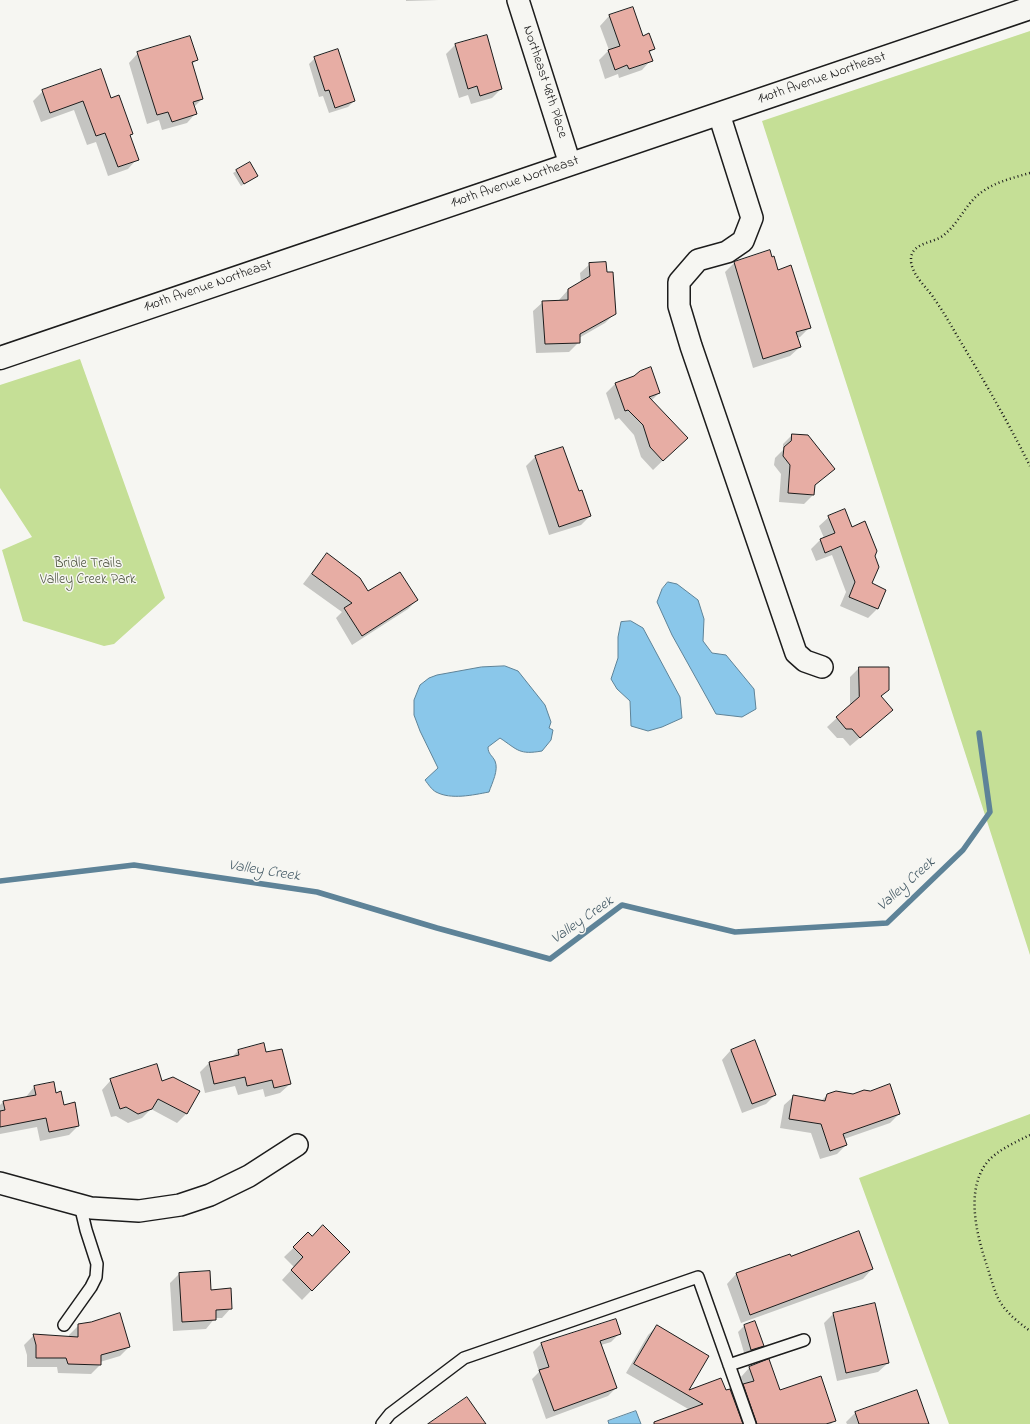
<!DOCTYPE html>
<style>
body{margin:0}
canvas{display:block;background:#f6f6f2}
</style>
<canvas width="1030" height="1424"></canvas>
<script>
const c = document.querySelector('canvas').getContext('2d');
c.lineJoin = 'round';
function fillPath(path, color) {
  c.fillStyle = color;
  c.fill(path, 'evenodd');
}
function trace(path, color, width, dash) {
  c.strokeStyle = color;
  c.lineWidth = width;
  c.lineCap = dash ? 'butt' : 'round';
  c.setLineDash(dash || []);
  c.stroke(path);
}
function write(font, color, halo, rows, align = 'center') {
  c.font = font + ' "Indie Flower",sans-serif';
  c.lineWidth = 3;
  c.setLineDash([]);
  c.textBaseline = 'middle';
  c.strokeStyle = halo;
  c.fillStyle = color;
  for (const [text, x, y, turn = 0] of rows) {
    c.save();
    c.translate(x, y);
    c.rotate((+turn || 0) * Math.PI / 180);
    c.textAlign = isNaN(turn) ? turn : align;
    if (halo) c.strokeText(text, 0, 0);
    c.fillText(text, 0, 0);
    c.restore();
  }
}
fillPath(new Path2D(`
 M 1030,31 L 1030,955 L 762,121 Z
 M 80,359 L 165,598 L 114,644 L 104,646 L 23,621 L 2,550 L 32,537 L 0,488 L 0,385 Z
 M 1030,1114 L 1030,1424 L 949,1424 L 859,1178 Z`), '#c5df96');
const water = new Path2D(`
 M 668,582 L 677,584 L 698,600 L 704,619 L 703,641 L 712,653 L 726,655 L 754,689 L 756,709 L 742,717 L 716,714 L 672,635 L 657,602 L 662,589 Z
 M 631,621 L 643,628 L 680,697 L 682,718 L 662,727 L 648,731 L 631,726 L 630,701 L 617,689 L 611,679 L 618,658 L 618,637 L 621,622 Z
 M 505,666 L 518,671 L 545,705 L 551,722 L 549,728 L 553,730 L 551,740 L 542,751 C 519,755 518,750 500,738 L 488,747 C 488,754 492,755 495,761 C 499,770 492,783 489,792 C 473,795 451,800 436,792 C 432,790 428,784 425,780 L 438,768 L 420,731 L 414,715 L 414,700 L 420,685 L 429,678 L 437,675 L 481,667 Z
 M 636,1411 L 641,1424 L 609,1424 L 608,1421 Z`);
fillPath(water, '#8ac7ea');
trace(water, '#5e8398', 1);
fillPath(new Path2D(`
 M 406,0 L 439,0 L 406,1 Z
 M 609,16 L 642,37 L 654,49 L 649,53 L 651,60 L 642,70 L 619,78 L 618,74 L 605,79 L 599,60 L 609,50 L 600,26 Z
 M 455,45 L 501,89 L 492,98 L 471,104 L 468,95 L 459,98 L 446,54 Z
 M 138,53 L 197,60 L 191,65 L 202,99 L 194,107 L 196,113 L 187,123 L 162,130 L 159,120 L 147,124 L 129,63 Z
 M 315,58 L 354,101 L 348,107 L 329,113 L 323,96 L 319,97 L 309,64 Z
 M 43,91 L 111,99 L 132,134 L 129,136 L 137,159 L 128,169 L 108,176 L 96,142 L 87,145 L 74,110 L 41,122 L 33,101 Z
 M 250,163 L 257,176 L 241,186 L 233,173 Z
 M 735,262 L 777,271 L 809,328 L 800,337 L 797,338 L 800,347 L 790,356 L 753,368 L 725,272 Z
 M 590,264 L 615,313 L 605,323 L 579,338 L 579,342 L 569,352 L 536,353 L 533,311 L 543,302 L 559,301 L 559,300 L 568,290 L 581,283 L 580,273 Z
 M 615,384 L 659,393 L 651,401 L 677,447 L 653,470 L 641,457 L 634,435 L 619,418 L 615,420 L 606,393 Z
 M 792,435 L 833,469 L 814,486 L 813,495 L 804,504 L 779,502 L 781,474 L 774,465 L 775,458 L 783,450 L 783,444 Z
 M 535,457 L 578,492 L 590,516 L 581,525 L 549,535 L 526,466 Z
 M 829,517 L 851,528 L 871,584 L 885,590 L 877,609 L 868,618 L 840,606 L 846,592 L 832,555 L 816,561 L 811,549 L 821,539 L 824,538 L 819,526 Z
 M 327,555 L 368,593 L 417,600 L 408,609 L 352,645 L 336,618 L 342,612 L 303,584 L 318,564 Z
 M 859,668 L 888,689 L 881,697 L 882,719 L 850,746 L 843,738 L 837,738 L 827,727 L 850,706 L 850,677 Z
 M 264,1044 L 266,1054 L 290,1084 L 280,1093 L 265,1097 L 263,1089 L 238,1095 L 235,1086 L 205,1093 L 200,1072 L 209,1063 L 231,1058 L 238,1051 Z
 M 731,1050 L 775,1095 L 766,1104 L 742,1113 L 722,1060 Z
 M 111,1080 L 161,1082 L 198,1091 L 186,1114 L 177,1123 L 151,1109 L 142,1118 L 128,1123 L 116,1116 L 111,1117 L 102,1090 Z
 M 34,1087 L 55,1094 L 78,1126 L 69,1135 L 40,1141 L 37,1127 L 0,1134 L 0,1105 L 3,1102 L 25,1098 Z
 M 827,1095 L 899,1114 L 890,1123 L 844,1139 L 846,1145 L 837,1154 L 820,1159 L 811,1133 L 780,1128 L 784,1105 L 794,1096 L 821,1101 Z
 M 308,1234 L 312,1238 L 349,1252 L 302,1300 L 282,1280 L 294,1267 L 284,1257 Z
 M 790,1256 L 790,1257 L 872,1269 L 863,1279 L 741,1323 L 727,1284 L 736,1274 Z
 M 179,1274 L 210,1291 L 231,1308 L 222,1318 L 215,1318 L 206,1329 L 173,1331 L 170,1283 Z
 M 833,1314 L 888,1363 L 878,1372 L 837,1381 L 824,1323 Z
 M 79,1325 L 129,1347 L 120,1356 L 100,1362 L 100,1365 L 91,1374 L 58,1373 L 57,1367 L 27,1367 L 27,1355 L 24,1345 L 34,1335 L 69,1338 L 69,1335 Z
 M 657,1326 L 687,1392 L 742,1424 L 661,1424 L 690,1410 L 626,1373 L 648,1335 Z
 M 744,1326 L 763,1346 L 757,1352 L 745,1356 L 738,1332 Z
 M 619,1334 L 611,1342 L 601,1345 L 616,1388 L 608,1396 L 546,1419 L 532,1379 L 539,1372 L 533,1352 L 541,1344 Z
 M 768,1360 L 779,1391 L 835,1420 L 831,1424 L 745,1424 L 735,1394 L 744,1385 L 741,1377 L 749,1368 Z
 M 855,1413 L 928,1424 L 847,1424 L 846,1422 Z`), '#0003');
trace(new Path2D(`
 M 0,881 L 134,865 L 317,892 L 437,928 L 550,959 L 622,905 L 735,932 L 887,923 L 963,850 L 990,812 L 979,733`), '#5e8398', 5.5);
const building = new Path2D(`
 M 633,7 L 643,36 L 649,33 L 655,49 L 649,51 L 653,61 L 629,69 L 627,65 L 615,70 L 608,50 L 620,46 L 609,15 Z
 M 487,35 L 502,89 L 480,96 L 477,86 L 468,89 L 455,44 Z
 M 190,36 L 198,60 L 192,62 L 203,99 L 193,102 L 197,114 L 172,122 L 168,112 L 157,115 L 137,52 Z
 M 338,49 L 355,101 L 335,108 L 329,90 L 325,91 L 314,57 Z
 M 101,69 L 111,98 L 119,95 L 133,134 L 130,135 L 139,160 L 118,167 L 105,133 L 96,136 L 83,101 L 50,113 L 42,90 Z
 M 250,162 L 258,176 L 244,184 L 236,170 Z
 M 770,250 L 772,257 L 774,256 L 778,270 L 791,265 L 811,328 L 796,332 L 801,347 L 763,359 L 734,262 Z
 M 606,262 L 607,272 L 613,272 L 616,314 L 580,334 L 580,343 L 545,344 L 542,301 L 568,300 L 568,289 L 590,276 L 589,263 Z
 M 651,367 L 660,393 L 649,397 L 688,438 L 663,461 L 650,447 L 643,425 L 628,410 L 625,411 L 615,383 L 634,376 L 640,371 Z
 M 792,434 L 808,435 L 835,469 L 815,485 L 814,495 L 788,493 L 790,465 L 783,456 L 784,447 L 791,441 Z
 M 563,447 L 579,491 L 582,490 L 591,516 L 559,527 L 535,456 Z
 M 845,509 L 852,527 L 865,521 L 877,551 L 875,556 L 879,567 L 872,583 L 886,590 L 878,609 L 849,597 L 855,582 L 841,546 L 825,553 L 820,539 L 835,533 L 828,516 Z
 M 327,553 L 360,578 L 368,591 L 400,572 L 418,600 L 362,636 L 344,608 L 352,603 L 312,574 Z
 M 859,667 L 889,667 L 889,690 L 881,696 L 893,710 L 860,738 L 852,729 L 846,729 L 836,717 L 859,697 Z
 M 755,1040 L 776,1095 L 752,1104 L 731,1050 Z
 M 264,1043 L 266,1052 L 282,1049 L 291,1084 L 274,1088 L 272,1080 L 247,1086 L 245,1077 L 214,1084 L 209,1062 L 239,1055 L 238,1050 Z
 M 157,1064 L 162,1081 L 173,1077 L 200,1091 L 187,1114 L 158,1099 L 152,1109 L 138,1114 L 126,1107 L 120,1109 L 110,1079 Z
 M 54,1082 L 56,1093 L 61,1091 L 64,1105 L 75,1102 L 79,1126 L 49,1132 L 46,1118 L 0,1127 L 0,1111 L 5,1110 L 3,1101 L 36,1095 L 34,1086 Z
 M 890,1084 L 900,1114 L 843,1134 L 847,1145 L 830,1151 L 821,1124 L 789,1119 L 793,1095 L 825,1101 L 827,1094 L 836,1091 L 853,1094 L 864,1090 L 870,1091 Z
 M 323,1225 L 350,1252 L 312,1291 L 291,1270 L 303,1257 L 293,1247 L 308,1232 L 312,1236 Z
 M 859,1231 L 873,1269 L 750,1315 L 736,1273 L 790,1254 L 791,1256 Z
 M 210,1271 L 211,1290 L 231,1288 L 232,1309 L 216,1310 L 216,1320 L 182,1322 L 179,1273 Z
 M 875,1303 L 889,1363 L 846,1373 L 833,1313 Z
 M 120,1313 L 130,1347 L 101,1355 L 101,1365 L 68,1364 L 66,1358 L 36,1358 L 36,1345 L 33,1334 L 78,1337 L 78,1324 L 91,1322 Z
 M 616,1319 L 621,1334 L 600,1341 L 617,1388 L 554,1411 L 539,1370 L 549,1367 L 541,1343 Z
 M 755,1321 L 764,1346 L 751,1350 L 744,1325 Z
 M 657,1325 L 709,1356 L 689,1390 L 721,1378 L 726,1390 L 730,1389 L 743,1424 L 654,1424 L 654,1422 L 703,1404 L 634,1364 Z
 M 769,1359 L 780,1390 L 821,1376 L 836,1421 L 826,1424 L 757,1424 L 743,1384 L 754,1381 L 749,1367 Z
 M 917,1390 L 929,1424 L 859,1424 L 855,1412 Z
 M 467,1397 L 486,1424 L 428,1424 Z`);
fillPath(building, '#e7ada4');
trace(building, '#1c1c1c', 1);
const lane = new Path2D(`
 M 64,1325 L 91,1287 L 96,1277 L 97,1264 L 86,1230 L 80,1205
 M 729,1365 L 804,1340
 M 382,1424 L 390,1414 L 464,1358 L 698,1277 L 750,1424`);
const street = new Path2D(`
 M 518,0 L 570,164
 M 719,114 L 752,218 L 743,241 L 727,252 L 698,260 L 679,282 L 679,306 L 691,346 L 796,653 L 805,661 L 822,667
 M 0,1183 L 91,1208 L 139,1211 L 180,1205 L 210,1195 L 249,1176 L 297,1145`);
const secondary = new Path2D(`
 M 0,358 L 1030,8`);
trace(lane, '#1c1c1c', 14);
trace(street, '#1c1c1c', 24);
trace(secondary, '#1c1c1c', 25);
trace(new Path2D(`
 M 1030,173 C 1009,179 986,184 971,202 C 962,213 955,226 944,235 C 933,244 910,242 911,261 C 912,276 928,288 935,300 C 945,314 953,329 962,344 C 986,384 1009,424 1030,466
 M 1030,1135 C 1014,1143 995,1151 985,1165 C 965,1195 978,1239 988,1269 C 991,1279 994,1289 998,1298 C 1005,1312 1018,1322 1030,1331`), '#1c1c1c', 2.5, [1, 3]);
trace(lane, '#f6f6f2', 11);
trace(street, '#f6f6f2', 21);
trace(secondary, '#f6f6f2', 22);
write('14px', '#1c1c1c', '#f6f6f2', [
 ["140th Avenue Northeast",822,79,-19],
 ["Northeast 48th Place",544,82,72],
 ["140th Avenue Northeast",515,183,-19],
 ["140th Avenue Northeast",208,287,-19]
]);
write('14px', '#4f5641', '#f6f6f2', [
 ["Bridle Trails",88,565],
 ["Valley Creek Park",88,581]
]);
write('italic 15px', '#425864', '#f6f6f2', [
 ["Valley Creek",264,872,9],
 ["Valley Creek",907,885,-42],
 ["Valley Creek",583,921,-35]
]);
</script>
